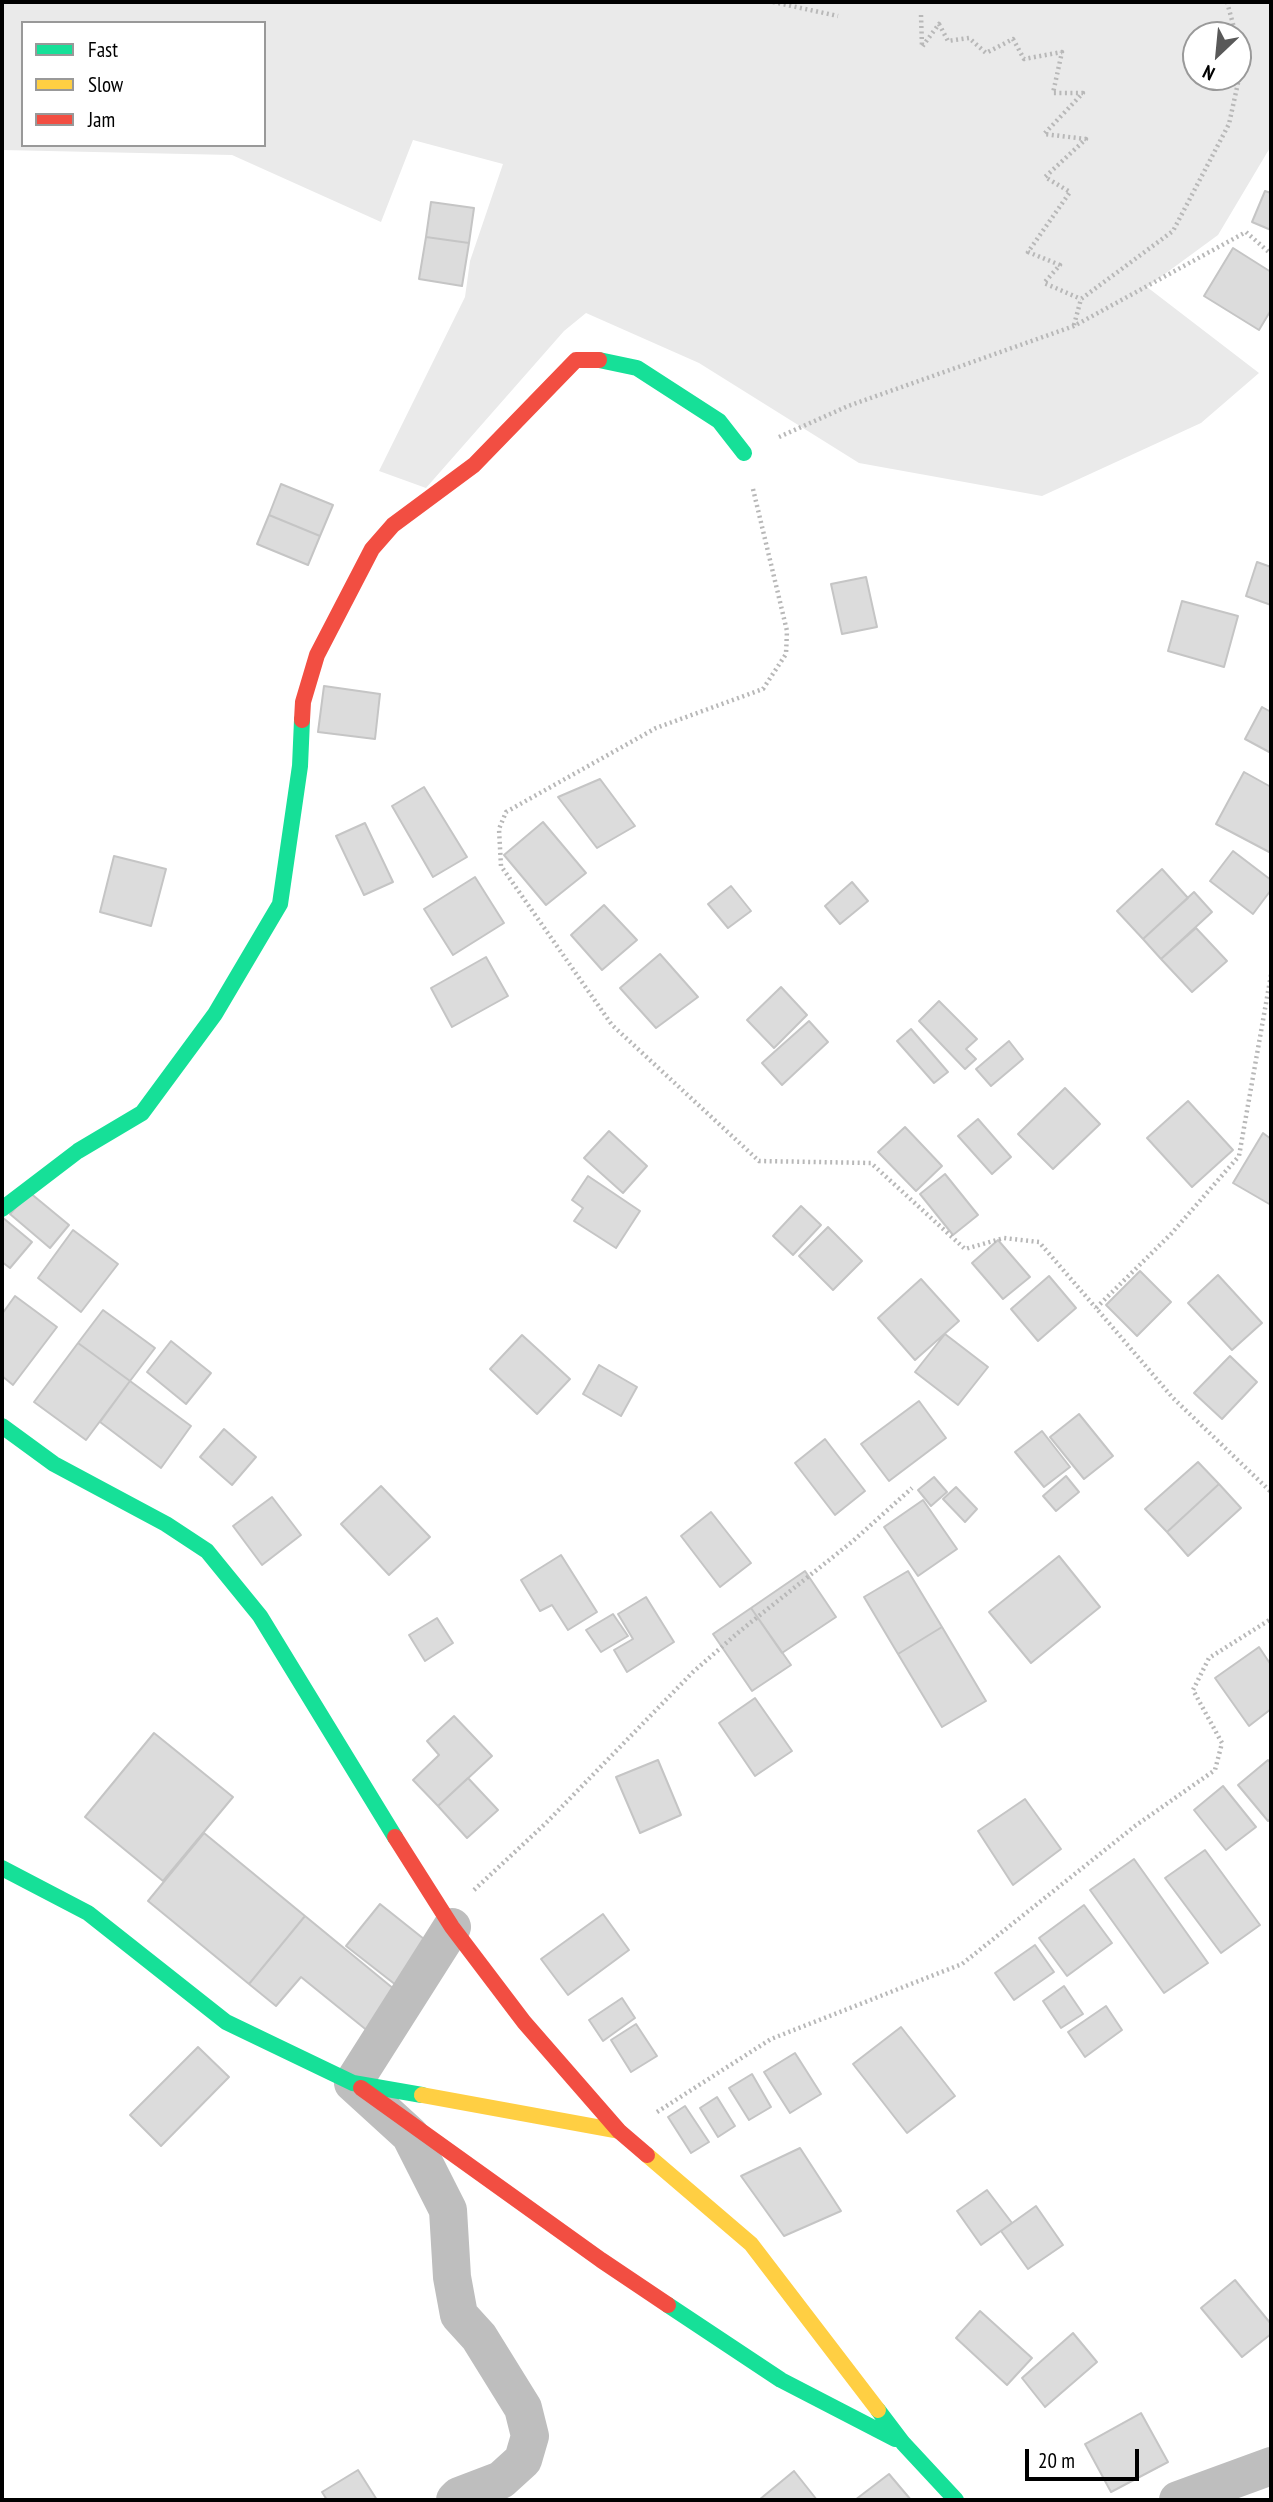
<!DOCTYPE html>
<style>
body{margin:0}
#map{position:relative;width:1273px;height:2502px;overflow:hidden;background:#fff;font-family:"PT Sans Narrow",sans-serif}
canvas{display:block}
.frame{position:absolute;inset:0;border:4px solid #000;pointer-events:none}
.legend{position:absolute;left:21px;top:21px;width:245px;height:126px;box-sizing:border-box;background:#fff;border:2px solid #999;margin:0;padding:9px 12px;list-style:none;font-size:21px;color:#000}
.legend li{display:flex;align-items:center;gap:14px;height:35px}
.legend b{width:35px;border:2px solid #999}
.north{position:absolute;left:1182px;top:21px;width:70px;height:70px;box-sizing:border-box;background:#fff;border:2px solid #999;border-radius:50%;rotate:206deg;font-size:19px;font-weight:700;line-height:28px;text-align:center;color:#000}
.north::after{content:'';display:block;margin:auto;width:24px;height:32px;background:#595959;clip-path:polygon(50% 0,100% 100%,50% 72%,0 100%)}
.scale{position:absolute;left:1025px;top:2449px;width:114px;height:32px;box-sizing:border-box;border:4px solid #000;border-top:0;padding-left:9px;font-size:21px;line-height:24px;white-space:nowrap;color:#000;-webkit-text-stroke:5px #fff;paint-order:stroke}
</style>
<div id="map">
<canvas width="1273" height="2502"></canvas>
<div class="frame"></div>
<ul class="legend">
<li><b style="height:9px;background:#16e098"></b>Fast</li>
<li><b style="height:9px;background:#ffcf43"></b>Slow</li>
<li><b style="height:9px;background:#f24e42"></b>Jam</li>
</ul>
<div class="north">N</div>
<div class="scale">20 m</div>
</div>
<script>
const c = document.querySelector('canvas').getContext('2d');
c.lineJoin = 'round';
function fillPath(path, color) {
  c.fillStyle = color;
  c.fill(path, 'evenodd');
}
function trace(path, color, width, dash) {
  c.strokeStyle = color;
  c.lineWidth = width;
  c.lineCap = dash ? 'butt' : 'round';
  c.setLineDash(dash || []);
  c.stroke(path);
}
fillPath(new Path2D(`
 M 2,2 L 1271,2 L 1271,146 L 1218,235 L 1147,287 L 1259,373 L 1201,423 L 1042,496 L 859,463 L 699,363 L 586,313 L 564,331 L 426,488 L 379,471 L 465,297 L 470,261 L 503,164 L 413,140 L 381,222 L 232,155 L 2,150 ZM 23,23 L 264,23 L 264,145 L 23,145 ZM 1196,35 L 1238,35 L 1238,77 L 1196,77 Z`), '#eaeaea');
const building = new Path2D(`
 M 1265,191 L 1271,193 L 1271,230 L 1252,222 Z
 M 431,202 L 474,208 L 469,243 L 426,237 Z
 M 426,237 L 469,243 L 462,286 L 419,279 Z
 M 1233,248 L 1271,272 L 1271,310 L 1259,330 L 1204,296 Z
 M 281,484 L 333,505 L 320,536 L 269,515 Z
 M 269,515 L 320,536 L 308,565 L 257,544 Z
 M 1257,562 L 1271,567 L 1271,605 L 1246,596 Z
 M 866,577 L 877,627 L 842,634 L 831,584 Z
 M 1182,601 L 1238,616 L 1224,667 L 1168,651 Z
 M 324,686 L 380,694 L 375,739 L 318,732 Z
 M 1262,707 L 1271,712 L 1271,753 L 1245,739 Z
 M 1244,772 L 1271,787 L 1271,853 L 1216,824 Z
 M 600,779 L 635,826 L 597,848 L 558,797 Z
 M 424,787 L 467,857 L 433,877 L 392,806 Z
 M 543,822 L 586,873 L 546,905 L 504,855 Z
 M 365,823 L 393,882 L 364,895 L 336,836 Z
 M 1233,851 L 1271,880 L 1271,890 L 1253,914 L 1210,881 Z
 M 114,856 L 166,869 L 151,926 L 100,912 Z
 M 1162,869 L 1188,898 L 1143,939 L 1117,911 Z
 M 475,877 L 504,923 L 453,955 L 424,909 Z
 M 852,882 L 868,901 L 840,924 L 825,906 Z
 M 731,886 L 751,911 L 728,928 L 708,904 Z
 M 1194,892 L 1212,912 L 1161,959 L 1143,939 Z
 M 604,905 L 637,940 L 602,970 L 571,935 Z
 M 1196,928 L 1227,961 L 1192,992 L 1161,959 Z
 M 660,954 L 698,997 L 656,1028 L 620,988 Z
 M 486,957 L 508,996 L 452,1027 L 431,988 Z
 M 781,987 L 807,1015 L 774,1048 L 747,1020 Z
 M 939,1001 L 977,1039 L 966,1049 L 976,1059 L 965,1069 L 919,1021 Z
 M 809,1021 L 828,1042 L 782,1085 L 762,1063 Z
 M 911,1029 L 948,1072 L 934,1083 L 897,1041 Z
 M 1009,1041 L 1023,1059 L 991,1086 L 976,1069 Z
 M 1065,1088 L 1100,1124 L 1053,1169 L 1018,1134 Z
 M 1188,1101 L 1233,1150 L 1192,1187 L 1147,1138 Z
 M 978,1119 L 1011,1157 L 992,1174 L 958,1136 Z
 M 905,1127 L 942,1166 L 916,1191 L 878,1152 Z
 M 609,1131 L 647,1166 L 623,1193 L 584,1158 Z
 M 1263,1133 L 1271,1139 L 1271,1205 L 1233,1183 Z
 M 945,1174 L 978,1215 L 953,1235 L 920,1194 Z
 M 588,1176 L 640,1211 L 616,1248 L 574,1221 L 583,1208 L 572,1200 Z
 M 29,1192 L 69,1225 L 50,1248 L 10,1214 Z
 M 801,1206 L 821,1225 L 793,1255 L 773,1236 Z
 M 2,1217 L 32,1242 L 10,1268 L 2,1262 Z
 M 828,1227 L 862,1261 L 833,1290 L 799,1256 Z
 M 73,1230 L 118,1264 L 81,1312 L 38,1278 Z
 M 998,1240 L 1030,1277 L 1003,1299 L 972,1263 Z
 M 1140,1271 L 1171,1302 L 1137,1336 L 1106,1305 Z
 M 1218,1275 L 1262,1323 L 1232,1350 L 1188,1303 Z
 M 1049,1276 L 1076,1308 L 1038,1341 L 1011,1309 Z
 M 921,1279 L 959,1321 L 915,1360 L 878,1318 Z
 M 15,1296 L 57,1327 L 13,1385 L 2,1376 L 2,1314 Z
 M 103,1310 L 155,1348 L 130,1381 L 78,1343 Z
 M 945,1334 L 988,1367 L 958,1405 L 915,1372 Z
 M 522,1335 L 570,1379 L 537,1414 L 490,1369 Z
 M 171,1341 L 211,1373 L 186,1404 L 147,1372 Z
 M 78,1343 L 130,1381 L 86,1440 L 34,1402 Z
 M 1230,1356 L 1257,1382 L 1222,1419 L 1194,1393 Z
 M 599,1365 L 637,1387 L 621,1416 L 583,1394 Z
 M 130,1381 L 191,1426 L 161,1468 L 100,1422 Z
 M 919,1401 L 946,1438 L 889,1481 L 861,1444 Z
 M 1079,1414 L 1113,1456 L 1084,1479 L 1050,1437 Z
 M 224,1429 L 256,1457 L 232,1485 L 200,1457 Z
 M 1042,1431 L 1070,1467 L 1044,1487 L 1015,1452 Z
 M 825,1439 L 865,1491 L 835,1515 L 795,1463 Z
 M 1198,1462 L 1219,1484 L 1167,1532 L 1145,1509 Z
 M 1066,1476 L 1079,1492 L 1056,1511 L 1043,1496 Z
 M 934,1477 L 947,1492 L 931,1506 L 918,1490 Z
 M 1219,1484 L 1241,1508 L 1188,1556 L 1167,1532 Z
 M 381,1486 L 430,1537 L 389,1575 L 341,1524 Z
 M 956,1487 L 977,1509 L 965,1522 L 943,1499 Z
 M 272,1497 L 301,1535 L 262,1565 L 233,1526 Z
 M 923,1500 L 957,1549 L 918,1576 L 884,1527 Z
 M 711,1512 L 751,1563 L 720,1587 L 681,1536 Z
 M 561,1555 L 597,1612 L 568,1630 L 552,1605 L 540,1611 L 521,1580 Z
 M 1059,1556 L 1100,1607 L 1031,1663 L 989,1612 Z
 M 805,1571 L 836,1617 L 782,1653 L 751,1608 Z
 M 908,1571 L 942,1627 L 898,1654 L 864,1597 Z
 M 646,1597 L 674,1642 L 627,1672 L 614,1650 L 633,1639 L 618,1614 Z
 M 751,1608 L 791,1665 L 752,1691 L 713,1634 Z
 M 613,1614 L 628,1636 L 601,1652 L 586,1630 Z
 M 437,1618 L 453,1643 L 425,1661 L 409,1635 Z
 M 942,1627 L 986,1701 L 942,1727 L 898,1654 Z
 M 1259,1647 L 1271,1665 L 1271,1709 L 1249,1726 L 1215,1678 Z
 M 755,1698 L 792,1751 L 755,1776 L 719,1723 Z
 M 454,1716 L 492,1756 L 438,1806 L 413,1780 L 439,1755 L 427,1741 Z
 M 154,1733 L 233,1797 L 163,1881 L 85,1817 Z
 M 658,1760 L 681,1815 L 640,1833 L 616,1777 Z
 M 1268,1760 L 1271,1764 L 1271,1818 L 1268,1821 L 1238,1785 Z
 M 468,1778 L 498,1810 L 467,1838 L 438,1806 Z
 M 1223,1786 L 1256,1827 L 1226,1850 L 1194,1810 Z
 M 1025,1799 L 1061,1849 L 1013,1885 L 978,1831 Z
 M 204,1833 L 305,1916 L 249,1984 L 148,1901 Z
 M 1205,1850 L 1260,1925 L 1221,1953 L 1165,1878 Z
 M 1134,1859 L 1208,1963 L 1164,1993 L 1090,1890 Z
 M 380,1904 L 434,1947 L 401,1989 L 346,1946 Z
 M 1084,1905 L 1112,1943 L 1067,1976 L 1039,1938 Z
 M 603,1914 L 629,1950 L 568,1995 L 541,1959 Z
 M 305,1916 L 400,1994 L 369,2032 L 301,1977 L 276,2006 L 249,1984 Z
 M 1035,1945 L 1054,1972 L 1014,2000 L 995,1973 Z
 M 1064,1986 L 1083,2014 L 1061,2028 L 1043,2001 Z
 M 622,1998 L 635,2018 L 603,2041 L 589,2020 Z
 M 1106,2006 L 1122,2030 L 1085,2057 L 1068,2032 Z
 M 636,2024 L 657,2056 L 631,2072 L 611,2040 Z
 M 901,2027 L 955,2096 L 907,2133 L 853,2064 Z
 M 198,2047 L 229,2077 L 161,2146 L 130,2115 Z
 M 795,2053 L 821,2094 L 790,2113 L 764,2072 Z
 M 752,2074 L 771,2107 L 749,2120 L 729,2088 Z
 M 717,2097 L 735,2126 L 718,2137 L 700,2108 Z
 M 685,2106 L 709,2142 L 691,2153 L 668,2117 Z
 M 800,2148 L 841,2211 L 784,2236 L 741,2176 Z
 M 987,2190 L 1012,2223 L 981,2245 L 957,2211 Z
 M 1036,2206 L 1063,2245 L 1028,2269 L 1001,2231 Z
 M 1235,2280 L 1271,2324 L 1271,2334 L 1242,2357 L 1201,2308 Z
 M 980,2311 L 1032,2358 L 1007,2385 L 956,2338 Z
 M 1073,2333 L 1097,2362 L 1045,2407 L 1022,2378 Z
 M 1141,2413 L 1168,2462 L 1111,2492 L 1085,2444 Z
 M 358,2470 L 377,2500 L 327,2500 L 322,2492 Z
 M 794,2471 L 817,2500 L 759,2500 Z
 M 889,2474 L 911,2500 L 855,2500 Z`);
fillPath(building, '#dcdcdc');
trace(building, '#c5c5c5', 2);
trace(new Path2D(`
 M 773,2 L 838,16
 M 1227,2 L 1236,35
 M 921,15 L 922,47 L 939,24 L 948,41 L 969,38 L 986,53 L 1013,39 L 1024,59 L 1062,52 L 1053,93 L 1083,93 L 1044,134 L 1086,139 L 1045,177 L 1070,192 L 1028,252 L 1060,265 L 1044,283 L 1081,299
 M 1074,325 L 1081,299 L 1173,231 L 1229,124 L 1243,60 L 1238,41
 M 779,437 L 848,406 L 1074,326 L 1246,232 L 1271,254
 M 753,489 L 787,631 L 786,654 L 763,689 L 656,728 L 506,812 L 499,829 L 501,866 L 612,1025 L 759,1161 L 871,1163 L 965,1249 L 1004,1238 L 1039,1242 L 1096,1308
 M 1271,975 L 1239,1156 L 1171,1234 L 1096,1308 L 1173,1398 L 1271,1492
 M 474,1890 L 546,1823 L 693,1672 L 740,1631 L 853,1541 L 912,1488
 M 657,2112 L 771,2039 L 962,1964 L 1135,1826 L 1215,1770 L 1222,1743 L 1193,1690 L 1209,1658 L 1271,1619`), '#b8b8b8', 4.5, [2, 3.5]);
trace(new Path2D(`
 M 452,1927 L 353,2083 L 410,2135 L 448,2210 L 452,2277 L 459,2315 L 479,2337 L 523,2408 L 530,2436 L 523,2460 L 501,2480 L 459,2496 L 455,2500
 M 1178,2500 L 1271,2466`), '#bebebe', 38);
trace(new Path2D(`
 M 599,360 L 637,368 L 719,421 L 744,453
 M 2,1209 L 78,1151 L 142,1113 L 215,1014 L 280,904 L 300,766 L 302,720
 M 2,1426 L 54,1464 L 166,1524 L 207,1551 L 260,1616 L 395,1837
 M 2,1868 L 88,1913 L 226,2022 L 353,2083 L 422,2095
 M 668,2305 L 781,2380 L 895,2439
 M 878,2410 L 903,2443 L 956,2500`), '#16e098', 16);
trace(new Path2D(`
 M 422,2095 L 619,2131
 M 647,2155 L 751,2244 L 878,2410`), '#ffcf43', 16);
trace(new Path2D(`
 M 302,720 L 303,702 L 317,655 L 372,549 L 393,525 L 474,465 L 576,360 L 599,360
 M 395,1837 L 452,1927 L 524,2022 L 619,2131 L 647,2155
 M 361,2088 L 601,2260 L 668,2305`), '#f24e42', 16);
</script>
